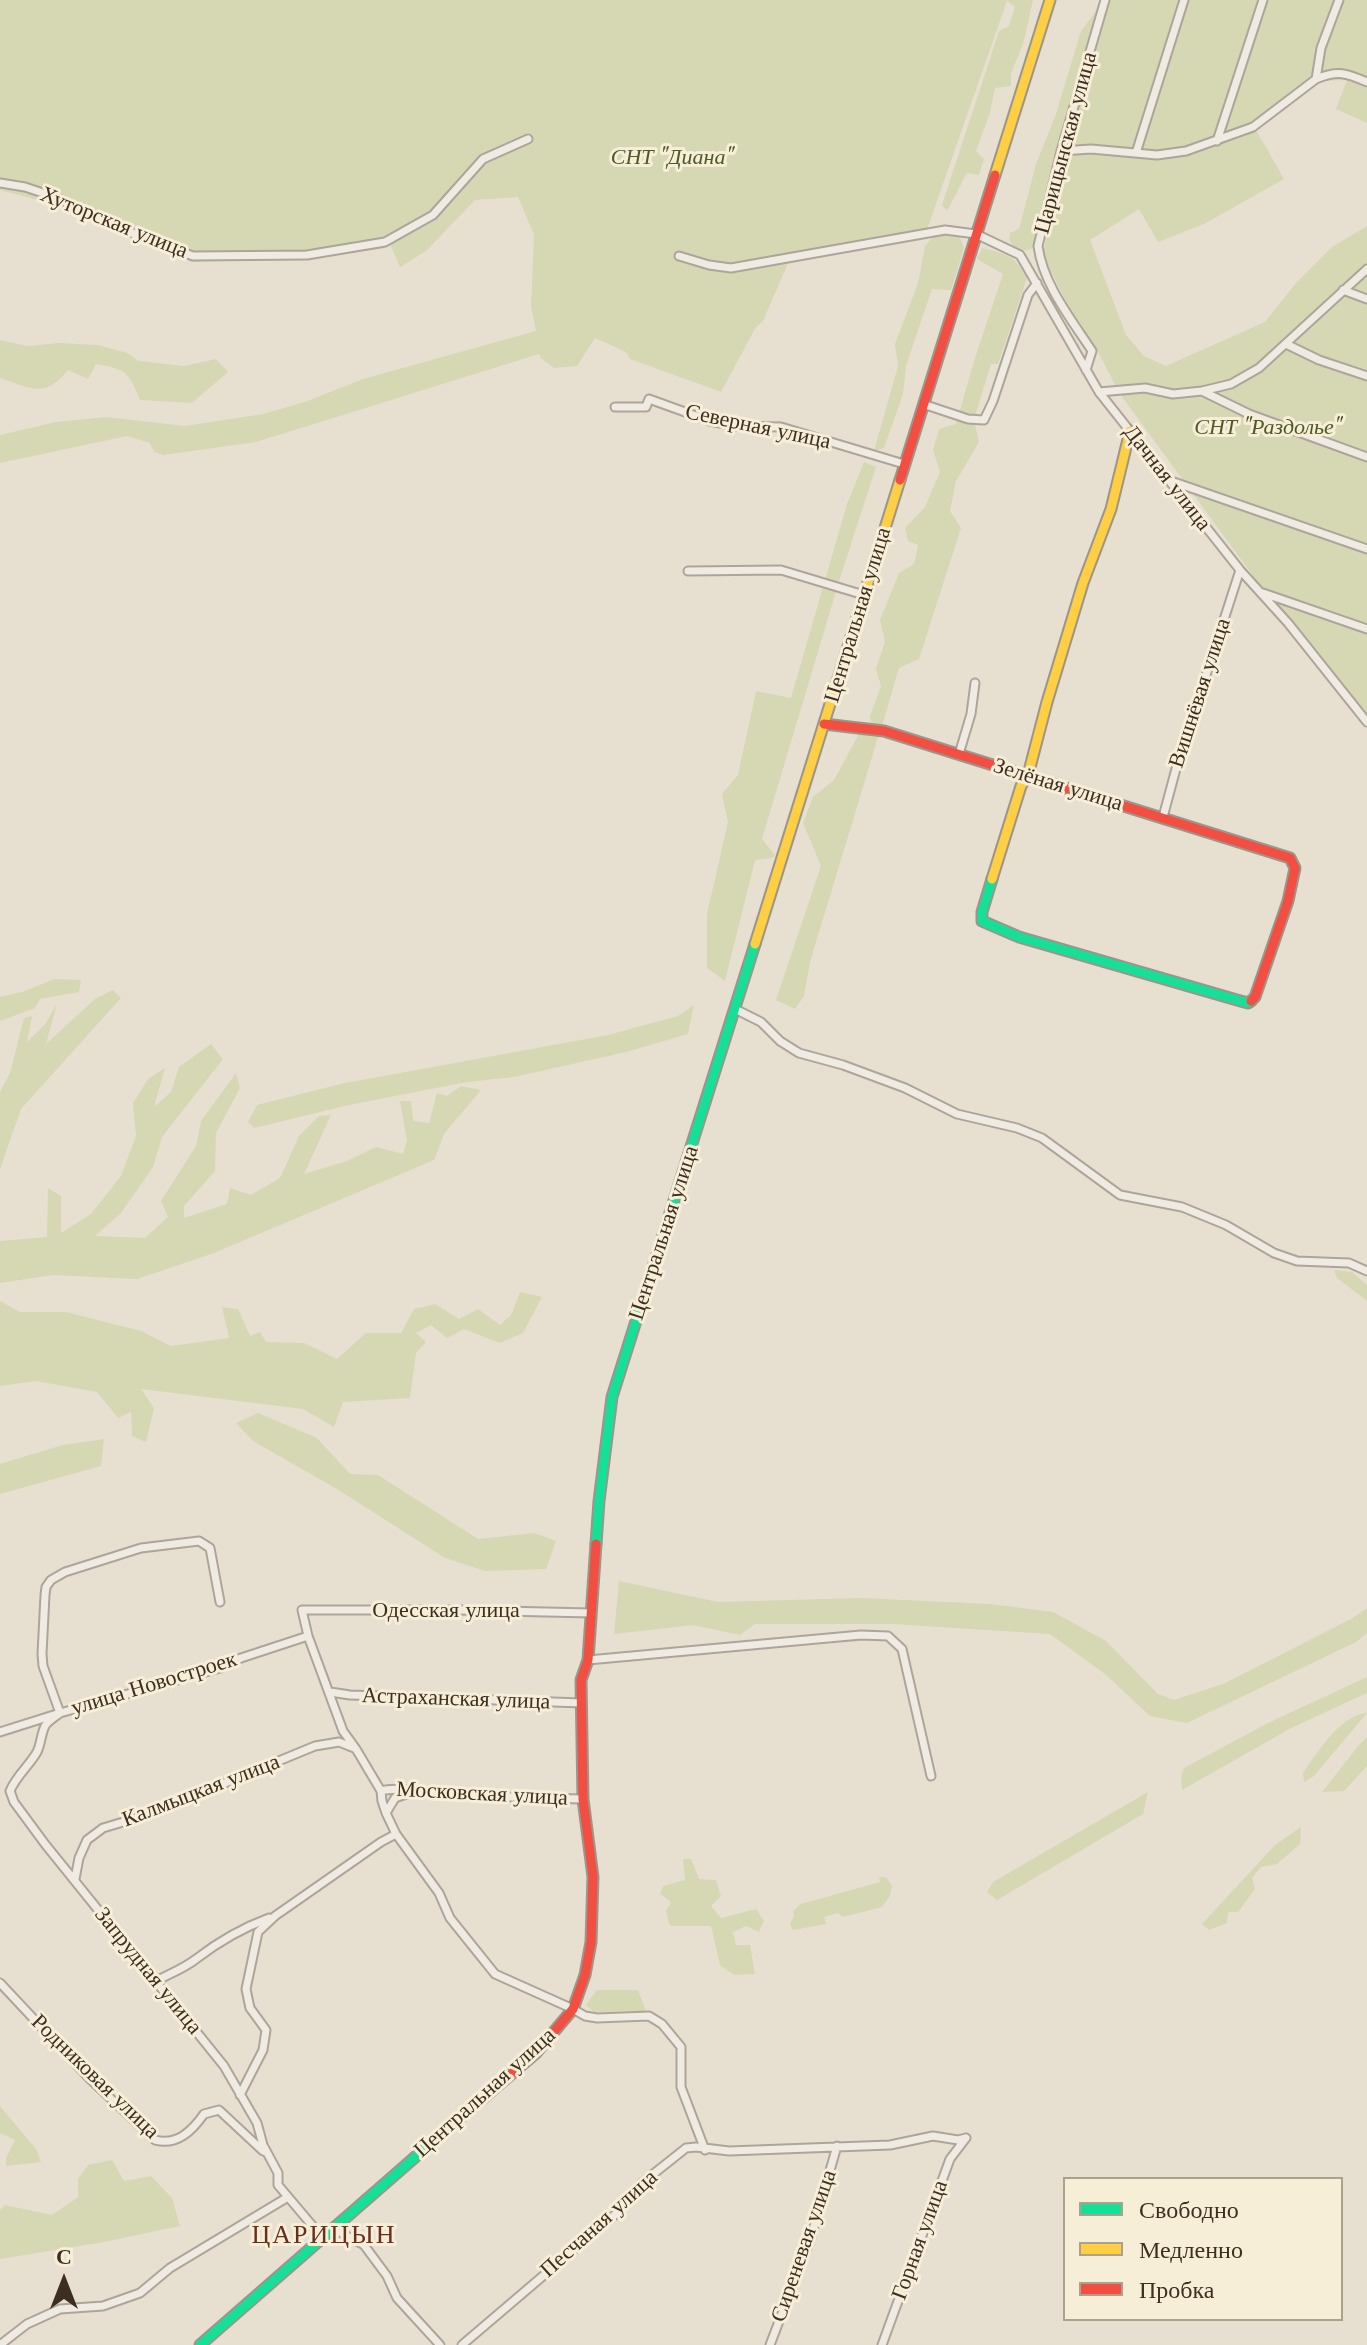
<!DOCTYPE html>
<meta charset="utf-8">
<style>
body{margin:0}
#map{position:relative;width:1367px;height:2345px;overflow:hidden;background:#e7e0d1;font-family:"Libre Baskerville",serif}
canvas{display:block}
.legend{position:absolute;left:1063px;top:2177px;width:280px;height:144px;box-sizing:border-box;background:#f7eed8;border:2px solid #ada18e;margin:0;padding:10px 14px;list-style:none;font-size:24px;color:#3d2e20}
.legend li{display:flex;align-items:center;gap:16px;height:40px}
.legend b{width:40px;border:2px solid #ada18e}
.north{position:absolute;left:24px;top:2241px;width:80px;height:80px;-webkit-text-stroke:6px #f7eed8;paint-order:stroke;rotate:0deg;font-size:22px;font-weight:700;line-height:32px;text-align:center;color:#3d2e20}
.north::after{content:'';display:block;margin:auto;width:28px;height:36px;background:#3d2e20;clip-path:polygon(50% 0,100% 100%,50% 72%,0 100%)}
</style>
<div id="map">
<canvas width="1367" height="2345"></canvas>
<ul class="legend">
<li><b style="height:10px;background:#16e098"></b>Свободно</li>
<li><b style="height:10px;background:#ffcf43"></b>Медленно</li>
<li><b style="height:10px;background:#f24e42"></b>Пробка</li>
</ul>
<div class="north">С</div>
</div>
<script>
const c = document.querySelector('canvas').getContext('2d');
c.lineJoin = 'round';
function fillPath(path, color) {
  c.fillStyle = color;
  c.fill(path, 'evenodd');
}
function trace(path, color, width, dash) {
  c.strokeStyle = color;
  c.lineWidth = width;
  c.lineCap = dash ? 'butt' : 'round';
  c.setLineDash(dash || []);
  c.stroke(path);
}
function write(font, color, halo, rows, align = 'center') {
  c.font = font + ' "Libre Baskerville",serif';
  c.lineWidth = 6;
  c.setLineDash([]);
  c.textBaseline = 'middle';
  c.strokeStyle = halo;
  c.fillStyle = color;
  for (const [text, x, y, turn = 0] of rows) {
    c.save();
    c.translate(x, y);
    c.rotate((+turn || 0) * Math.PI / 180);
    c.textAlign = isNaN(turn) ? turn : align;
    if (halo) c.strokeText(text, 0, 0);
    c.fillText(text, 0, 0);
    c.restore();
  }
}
fillPath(new Path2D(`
 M 0,0 L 1033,0 L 1024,41 L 1011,74 L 1011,86 L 995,88 L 990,113 L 976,151 L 984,159 L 979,175 L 967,173 L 947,211 L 942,205 L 999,31 L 1009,26 L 1015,7 L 1007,1 L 924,238 L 789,261 L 763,321 L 756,327 L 721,392 L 630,359 L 626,352 L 595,338 L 577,366 L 554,368 L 541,358 L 539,354 L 256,442 L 163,455 L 154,452 L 150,443 L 127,436 L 0,463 L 0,435 L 56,422 L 106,417 L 185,426 L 263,414 L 305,402 L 363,379 L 536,331 L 531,306 L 534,235 L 518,197 L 475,200 L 426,251 L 400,267 L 390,244 L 382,249 L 303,259 L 193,262 L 72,209 L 0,190 Z
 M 1110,0 L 1367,0 L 1367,123 L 1336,109 L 1347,80 L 1317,81 L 1256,130 L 1284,179 L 1204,224 L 1158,242 L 1139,209 L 1090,240 L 1126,335 L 1144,356 L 1166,366 L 1265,322 L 1296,283 L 1332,247 L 1367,226 L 1367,714 L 1270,599 L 1120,394 L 1096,348 L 1072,315 L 1043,254 L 1067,141 Z
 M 1096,11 L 1099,20 L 1040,232 L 1035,248 L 1018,252 L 1009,240 L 1010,233 L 1019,229 L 1036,164 L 1055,117 L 1081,31 Z
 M 937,232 L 942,232 L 960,238 L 964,248 L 951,290 L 932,289 L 906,366 L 903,394 L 884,448 L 874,451 L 898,366 L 895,344 L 918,283 L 925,246 Z
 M 982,248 C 1006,254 1015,255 1027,278 L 998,364 L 991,364 L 974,420 L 979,442 L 956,481 L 950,511 L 961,528 L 919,659 L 899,668 L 882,726 L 871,725 L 870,716 L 881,686 L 876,669 L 885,642 L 880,620 L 899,573 L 914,564 L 918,545 L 908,541 L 905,528 L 925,507 L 940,472 L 933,450 L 939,429 L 956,424 L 975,358 L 1003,274 L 977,259 Z
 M 0,340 L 28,346 L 59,343 L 98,345 L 127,353 L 139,361 L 184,366 L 216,359 L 228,372 L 192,403 L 140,400 C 128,371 126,369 96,364 L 88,379 L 68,370 C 45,399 30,388 0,378 Z
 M 864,462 L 876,467 L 840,578 L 762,839 L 775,855 L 772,858 L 755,860 L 725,981 L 707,968 L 707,914 L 728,822 L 722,794 L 738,775 L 756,691 L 791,698 L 847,504 Z
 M 860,732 L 879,734 L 810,962 L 804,996 L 795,1009 L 776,1000 L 821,866 L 803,823 L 813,797 L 834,780 Z
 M 55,979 L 81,980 L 79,992 L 40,999 L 35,1008 L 0,1021 L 0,997 L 22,992 Z
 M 113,990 L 121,998 L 21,1109 L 0,1169 L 0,1092 L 10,1073 L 24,1018 L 32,1016 L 27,1042 L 45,1024 L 57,1004 L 46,1044 L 95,999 Z
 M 694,1005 L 688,1034 L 626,1052 L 514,1077 L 467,1082 L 349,1105 L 254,1128 L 248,1122 L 257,1105 L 345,1083 L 608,1035 L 678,1016 Z
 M 211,1044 L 223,1059 L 162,1137 L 153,1167 L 121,1213 L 95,1236 L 145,1238 L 168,1217 L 161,1201 L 196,1146 L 201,1121 L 236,1073 L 240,1088 L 216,1133 L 215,1171 L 184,1206 L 184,1218 L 227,1204 L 230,1188 L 251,1195 L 280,1178 L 299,1136 L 319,1116 L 331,1115 L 304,1174 L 347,1161 L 376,1147 L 403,1154 L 407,1140 L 400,1101 L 411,1101 L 413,1121 L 429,1123 L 437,1093 L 447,1096 L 461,1086 L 481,1090 L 444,1134 L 434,1160 L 214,1253 L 137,1279 L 53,1275 L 0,1283 L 0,1241 L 47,1237 L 48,1188 L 61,1196 L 61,1233 L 91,1214 L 121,1176 L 136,1136 L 133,1103 L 148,1079 L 165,1068 L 154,1107 L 171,1092 L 179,1067 Z
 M 1334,1270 L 1352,1272 L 1367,1285 L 1367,1301 L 1337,1278 Z
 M 520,1292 L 542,1297 L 523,1333 L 500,1343 L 464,1329 L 447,1338 L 431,1325 L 416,1333 L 426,1342 L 416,1353 L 410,1398 L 343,1402 L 334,1427 L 303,1409 L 141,1389 L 154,1408 L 146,1442 L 132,1436 L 131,1412 L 118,1418 L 97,1392 L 36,1381 L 0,1386 L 0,1301 L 20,1312 L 66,1312 L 141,1331 L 171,1346 L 229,1338 L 222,1307 L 238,1309 L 250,1336 L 260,1332 L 266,1342 L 304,1343 L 337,1359 L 366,1333 L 401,1333 L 414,1309 L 435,1304 L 459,1319 L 478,1309 L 500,1325 L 511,1315 Z
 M 258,1413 L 317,1438 L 350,1474 L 378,1475 L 478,1539 L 534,1533 L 556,1541 L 546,1569 L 485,1571 L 445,1558 L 337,1489 L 253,1441 L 236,1423 Z
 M 104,1439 L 101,1466 L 0,1494 L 0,1464 L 63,1445 Z
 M 619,1581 L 718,1602 L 861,1598 L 990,1604 L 1053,1612 L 1106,1641 L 1158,1694 L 1174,1700 L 1223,1684 L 1351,1619 L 1367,1608 L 1367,1633 L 1356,1642 L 1187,1723 L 1150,1716 L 1105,1674 L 1050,1634 L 892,1624 L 755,1624 L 740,1635 L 693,1625 L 614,1634 Z
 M 1367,1677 L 1367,1693 L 1293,1727 L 1182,1790 L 1181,1776 L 1184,1768 L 1268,1723 Z
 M 1367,1713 L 1314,1776 L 1304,1782 L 1303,1773 C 1317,1753 1341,1714 1367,1713 Z
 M 1367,1737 L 1367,1766 L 1344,1791 L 1322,1792 L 1359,1745 Z
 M 1148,1792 L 1143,1814 L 997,1900 L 987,1892 L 993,1882 Z
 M 1301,1827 L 1300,1844 L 1277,1864 L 1261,1867 L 1252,1878 L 1255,1889 L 1238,1912 L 1228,1912 L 1227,1923 L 1209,1930 L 1202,1924 L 1275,1845 Z
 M 683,1859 L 691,1859 L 699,1879 L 716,1880 L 721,1896 L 711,1906 L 721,1918 L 756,1909 L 764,1921 L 759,1932 L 746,1926 L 733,1932 L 736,1945 L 750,1945 L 755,1974 L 734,1975 L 720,1965 L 711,1926 L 670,1926 L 666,1911 L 671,1902 L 660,1894 L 663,1886 L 685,1880 Z
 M 879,1877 L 886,1877 L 892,1886 L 890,1896 L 882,1907 L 843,1917 L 838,1913 L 824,1917 L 826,1924 L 793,1930 L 790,1924 L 794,1916 L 793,1911 L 801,1904 L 880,1882 Z
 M 597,1990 L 638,1990 L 646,2011 L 594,2012 L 586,2005 Z
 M 0,2106 L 36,2149 L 41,2162 L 6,2166 L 6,2158 L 15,2140 L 0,2133 Z
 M 112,2160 L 124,2181 L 151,2176 L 172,2198 L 180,2226 L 104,2242 L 0,2259 L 0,2210 L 5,2205 L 52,2215 L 78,2197 L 78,2179 L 88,2165 Z`), '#d6d7b3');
const street = new Path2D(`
 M 1316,79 C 1338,70 1346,73 1367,82
 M 1217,141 L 1263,0
 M 1061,151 L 1091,149 L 1157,155 L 1186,151 L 1253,127 L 1316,79 L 1321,48 L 1339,0
 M 1136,153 L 1184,0
 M 0,183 L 25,187 L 55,197 L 141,237 L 193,256 L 307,255 L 385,242 L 433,215 L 483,159 L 528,139
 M 679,256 L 709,265 L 731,268 L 945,230 L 976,234 L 1020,255 L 1099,392 L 1240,570 L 1288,623 L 1367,722
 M 1343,290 L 1367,299
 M 1286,344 L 1319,360 L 1367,376
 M 1086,370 L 1092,351 C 1071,319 1043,284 1038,246 L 1061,151 L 1105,0
 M 1202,391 L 1231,384 L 1259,368 L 1367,269
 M 1099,392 L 1145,388 L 1173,394 L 1202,391 L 1249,414 L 1367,457
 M 923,404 L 968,419 L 984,420 L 993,401 L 1028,295 L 1037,283
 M 615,407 L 646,407 L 649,399 L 710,421 L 735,426 L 781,427 L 904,464
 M 1171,481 L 1367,549
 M 688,571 L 781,570 L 864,595
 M 1263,593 L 1367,629
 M 959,754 L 971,714 L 975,683
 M 1163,817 L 1177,765 L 1240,570
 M 735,1009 L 761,1022 L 780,1041 L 799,1053 L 843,1065 L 905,1088 L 957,1114 L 1017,1128 L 1042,1138 L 1120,1195 L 1182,1207 L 1226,1225 L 1274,1253 L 1297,1261 L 1349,1263 L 1367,1271
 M 220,1602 L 210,1548 L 199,1541 L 141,1548 L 65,1572 L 51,1580 L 46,1587 L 45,1595 L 42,1654 L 43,1666 L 60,1713 C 55,1717 48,1721 45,1726 C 41,1734 41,1744 37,1752 C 29,1766 16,1776 10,1791 L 14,1802 L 45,1844 L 224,2066 L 257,2123 L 263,2145 L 278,2173 L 278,2185 L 322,2237
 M 588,1660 L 861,1635 L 888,1636 L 902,1649 L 931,1776
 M 330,1692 L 350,1695 L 582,1703
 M 0,1732 L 60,1713 L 220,1668 L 241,1658 L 308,1636
 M 381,1791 C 397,1786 426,1793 444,1794 C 491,1797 537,1798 583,1799
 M 386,1813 L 382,1801 L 381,1791 L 356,1749 L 343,1731 L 308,1636 L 302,1610 L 457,1610 L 591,1613
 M 396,1834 L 439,1893 L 450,1918 L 495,1974 L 573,2009 L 585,2016 L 597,2018 L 649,2016 L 662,2024 L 681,2047 L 681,2087 L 705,2150
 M 75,1879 L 79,1858 L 87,1840 L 103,1828 L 150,1814 L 315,1746 L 339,1742 L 354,1748
 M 156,1981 C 169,1974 185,1968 196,1959 C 218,1942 242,1928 269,1918
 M 0,1983 L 90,2079 L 155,2140 C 177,2146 192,2131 204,2114 L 219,2110 L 263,2151
 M 240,2095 L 263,2050 L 266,2030 L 250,2008 L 246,1989 L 258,1932 L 275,1916 L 381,1842 L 396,1834 L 386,1813 L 395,1798 L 412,1792
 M 332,2228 L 364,2245 L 387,2276 L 397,2298 L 440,2345
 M 0,2345 L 27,2324 L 60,2309 L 103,2306 L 140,2293 L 170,2268 L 288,2197
 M 462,2345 L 618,2212 L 642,2183 L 686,2148 L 696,2147 L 729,2151 L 890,2145 L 933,2136 L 958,2140 L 966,2138
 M 770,2345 L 811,2237 L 837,2146
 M 882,2345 L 950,2159 L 966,2138`);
const fast = new Path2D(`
 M 992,879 L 982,912 L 982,921 L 1019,937 L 1237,1000 L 1248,1003 L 1251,1001
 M 596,1544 L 599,1501 L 612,1397 L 755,944
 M 200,2345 L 453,2124`);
const slow = new Path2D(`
 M 995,175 L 1050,0
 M 992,879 L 1021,786 L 1028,775 L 1047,702 L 1083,583 L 1111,509 L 1130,431
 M 755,944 L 900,480`);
const jam = new Path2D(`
 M 900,480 L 995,175
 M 824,724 L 884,731 L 1290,858 L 1295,868 L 1288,901 L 1255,997 L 1251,1001
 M 453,2124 L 536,2053 L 573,2009 L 585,1975 L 591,1942 L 593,1877 L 583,1799 L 581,1680 L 588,1660 L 596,1544`);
trace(street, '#ada599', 11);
trace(fast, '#9c958a', 13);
trace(slow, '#9c958a', 13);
trace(jam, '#9c958a', 13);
trace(street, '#efebe3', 7);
trace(fast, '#16e098', 9);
trace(slow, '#ffcf43', 9);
trace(jam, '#f24e42', 9);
write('22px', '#3d2e20', '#f7eed8', [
 ["Царицынская улица",1066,143,-75],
 ["Хуторская улица",114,223,22],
 ["Северная улица",758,427,12],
 ["Дачная улица",1167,478,52],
 ["Центральная улица",858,615,-73],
 ["Вишнёвая улица",1200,693,-72],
 ["Зелёная улица",1058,785,17],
 ["Центральная улица",664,1233,-72],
 ["Одесская улица",446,1611],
 ["улица Новостроек",154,1684,-17],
 ["Астраханская улица",456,1699,2],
 ["Калмыцкая улица",201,1791,-21],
 ["Московская улица",482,1794,3],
 ["Запрудная улица",148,1971,51],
 ["Родниковая улица",95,2077,44],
 ["Центральная улица",485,2093,-42],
 ["Песчаная улица",599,2224,-42],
 ["Горная улица",920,2240,-70],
 ["Сиреневая улица",804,2246,-71]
]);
write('italic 22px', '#4d5a26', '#f7eed8', [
 ["СНТ \"Диана\"",672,158],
 ["СНТ \"Раздолье\"",1268,428]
]);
c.letterSpacing = '2px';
write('26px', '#6b2e1e', '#f7eed8', [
 ["ЦАРИЦЫН",324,2236]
]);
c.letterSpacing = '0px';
</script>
